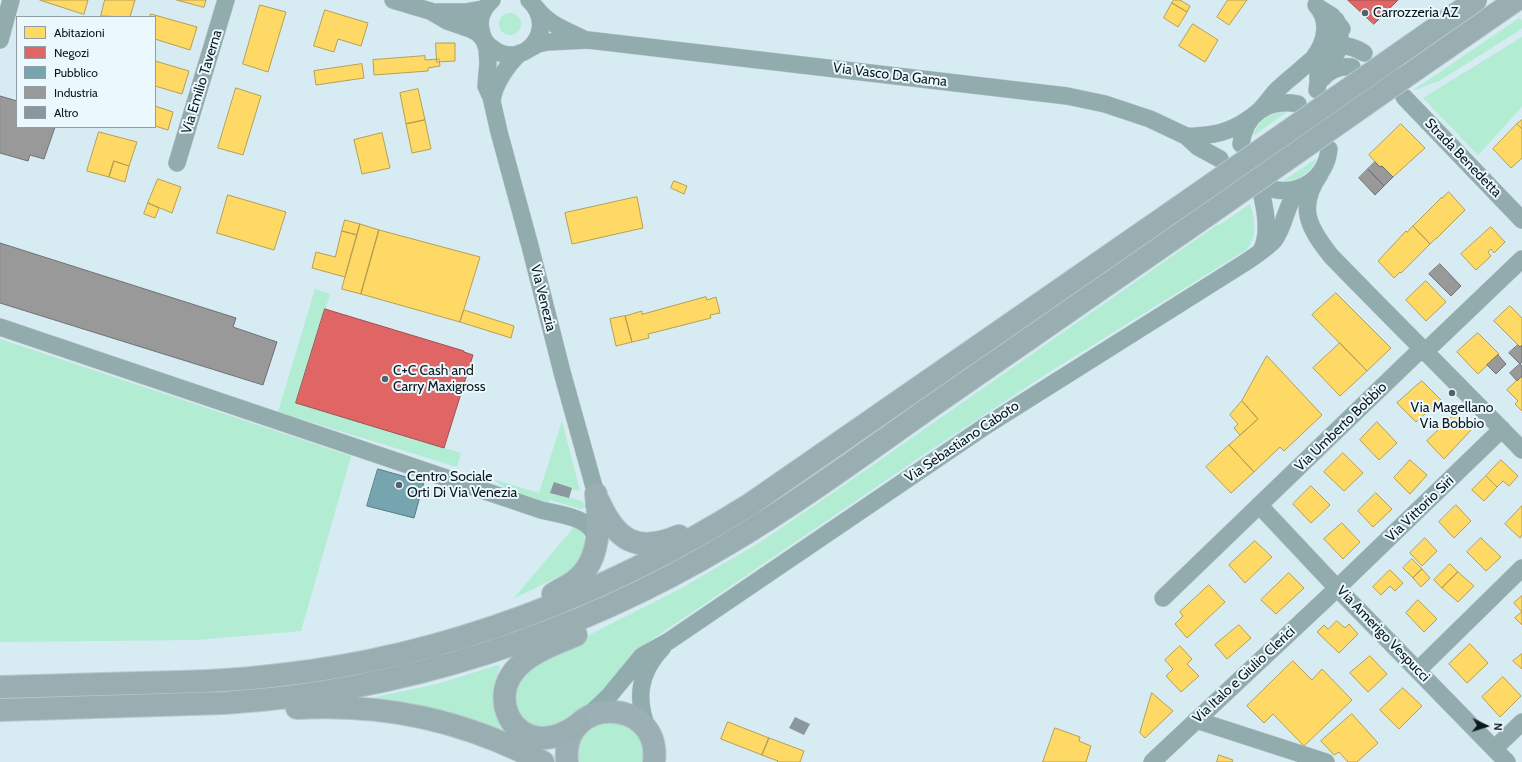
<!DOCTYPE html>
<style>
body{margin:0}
#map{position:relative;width:1522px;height:762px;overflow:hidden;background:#d7ebf3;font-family:Cabin,sans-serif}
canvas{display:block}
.legend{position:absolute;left:16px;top:16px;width:140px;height:112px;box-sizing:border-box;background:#ebf9fe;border:1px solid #919fa4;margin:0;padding:5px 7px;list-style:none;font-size:12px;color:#0b181d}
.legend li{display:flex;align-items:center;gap:8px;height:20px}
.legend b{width:20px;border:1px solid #919fa4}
.north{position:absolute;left:1466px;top:706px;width:40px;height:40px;-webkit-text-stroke:3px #ebf9fe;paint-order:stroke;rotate:94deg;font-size:11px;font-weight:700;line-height:16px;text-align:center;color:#0b181d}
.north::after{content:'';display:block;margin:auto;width:14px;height:18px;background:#0b181d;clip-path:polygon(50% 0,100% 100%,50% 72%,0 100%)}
</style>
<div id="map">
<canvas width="1522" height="762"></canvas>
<ul class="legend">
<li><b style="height:11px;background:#ffd966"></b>Abitazioni</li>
<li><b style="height:11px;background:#e06666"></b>Negozi</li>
<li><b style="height:11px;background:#76a5af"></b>Pubblico</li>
<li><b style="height:11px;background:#999"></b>Industria</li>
<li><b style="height:11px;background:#8b979f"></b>Altro</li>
</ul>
<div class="north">N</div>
</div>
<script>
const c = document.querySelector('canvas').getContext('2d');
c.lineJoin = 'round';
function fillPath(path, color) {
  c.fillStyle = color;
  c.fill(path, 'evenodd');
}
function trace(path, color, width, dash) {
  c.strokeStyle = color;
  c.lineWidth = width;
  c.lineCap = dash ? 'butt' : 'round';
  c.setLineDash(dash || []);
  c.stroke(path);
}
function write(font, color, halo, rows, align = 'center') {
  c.font = font + ' Cabin,sans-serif';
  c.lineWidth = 4;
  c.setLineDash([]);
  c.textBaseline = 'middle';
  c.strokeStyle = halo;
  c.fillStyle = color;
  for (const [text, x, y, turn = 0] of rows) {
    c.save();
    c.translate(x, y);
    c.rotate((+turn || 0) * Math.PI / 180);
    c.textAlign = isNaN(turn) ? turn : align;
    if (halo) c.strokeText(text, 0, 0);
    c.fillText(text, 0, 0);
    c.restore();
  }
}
fillPath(new Path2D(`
 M499 24a11 11 0 1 1 22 0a11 11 0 1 1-22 0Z
 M 1519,18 L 1522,20 L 1522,28 L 1520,30 L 1439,81 L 1412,91 Z
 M 1522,37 L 1522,107 L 1478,155 L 1423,98 Z
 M 1287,112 L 1253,136 C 1258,120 1270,112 1287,112 Z
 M 1317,158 C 1311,172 1299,181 1283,181 Z
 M 1250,204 C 1255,219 1258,238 1246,250 L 1051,371 L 926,453 L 647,643 L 640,650 L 600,697 L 551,730 L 534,729 L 514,711 L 518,676 L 585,637 L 680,589 L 759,543 L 840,488 L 1217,225 L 1218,226 Z
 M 315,289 L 330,294 L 297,403 L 461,453 L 457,467 L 278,412 Z
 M 0,339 L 351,456 L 301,631 L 196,640 L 0,642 Z
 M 562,421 L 580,491 L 572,489 L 569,497 L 583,502 L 585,507 L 581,509 L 550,500 L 548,507 C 528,500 509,492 493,479 L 539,493 Z
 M 575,526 L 581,528 L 587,546 L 576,568 L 513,599 Z
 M 498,665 L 500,667 C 489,693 489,717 511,736 L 374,699 L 376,697 L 437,684 Z
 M 615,721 L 633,729 L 643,745 L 644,762 L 578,762 C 575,748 582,730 596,724 C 602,722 609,722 615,721 Z`), '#b1ecd3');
const homes = new Path2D(`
 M 40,0 L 88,0 L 84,14 Z
 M 105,0 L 135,0 L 130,17 L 101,16 Z
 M 177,0 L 206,0 L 204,7 Z
 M 1174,0 L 1180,0 L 1190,6 L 1187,12 L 1172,3 Z
 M 1228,0 L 1247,0 L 1229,25 L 1217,17 Z
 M 1172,3 L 1187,12 L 1178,27 L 1164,18 Z
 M 260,5 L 286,12 L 268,72 L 243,64 Z
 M 325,10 L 368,23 L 361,46 L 338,39 L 334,52 L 314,46 Z
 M 151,14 L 197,27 L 190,50 L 155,39 L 155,17 L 150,17 Z
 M 1193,24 L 1218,40 L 1205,62 L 1179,46 Z
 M 436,43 L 455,43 L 455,61 L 437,62 Z
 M 425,56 L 425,60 L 439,59 L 440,66 L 428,68 L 428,71 L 374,75 L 373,60 Z
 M 155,61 L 189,71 L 182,94 L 155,86 Z
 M 362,64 L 364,78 L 316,85 L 314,71 Z
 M 236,88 L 261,96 L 243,155 L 218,148 Z
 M 418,89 L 425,120 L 406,124 L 400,93 Z
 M 155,106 L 173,112 L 168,130 L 155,126 Z
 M 425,120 L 431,149 L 412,153 L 406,124 Z
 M 1522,120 L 1522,129 L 1517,124 Z
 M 1401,124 L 1425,148 L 1393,177 L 1382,166 L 1380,167 L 1369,155 Z
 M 1517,124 L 1522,129 L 1522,158 L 1511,168 L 1493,149 Z
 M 99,132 L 137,142 L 129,166 L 114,161 L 109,177 L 87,171 Z
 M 382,133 L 390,168 L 362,174 L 354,140 Z
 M 114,161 L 129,166 L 125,182 L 109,177 Z
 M 158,179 L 181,187 L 172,213 L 148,203 Z
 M 674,181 L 687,186 L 684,194 L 671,188 Z
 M 1449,192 L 1465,210 L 1436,239 L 1436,238 L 1430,244 L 1413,226 L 1442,197 L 1442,198 Z
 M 228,195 L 286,212 L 274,250 L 217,233 Z
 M 637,197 L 643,228 L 572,244 L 565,213 Z
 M 148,203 L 159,208 L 155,218 L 144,214 Z
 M 345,220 L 360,224 L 357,235 L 342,231 Z
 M 360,224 L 379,230 L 361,294 L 342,289 Z
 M 1413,226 L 1430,244 L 1401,273 L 1400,272 L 1394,278 L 1378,261 L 1406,231 L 1407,232 Z
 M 1491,227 L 1505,242 L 1494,253 L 1491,249 L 1488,252 L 1491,256 L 1476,270 L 1461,254 Z
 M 379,230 L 480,257 L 460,322 L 361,294 Z
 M 342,231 L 357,235 L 345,277 L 312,268 L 316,252 L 335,257 Z
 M 1426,281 L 1446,302 L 1426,321 L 1406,300 Z
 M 1336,293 L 1391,348 L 1367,371 L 1312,315 Z
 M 706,297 L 707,300 L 716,297 L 720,313 L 710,315 L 711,318 L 648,334 L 649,338 L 632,342 L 625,316 L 642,311 L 642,314 Z
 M 1510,306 L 1522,318 L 1522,345 L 1520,347 L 1494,321 Z
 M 464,310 L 514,326 L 511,338 L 460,322 Z
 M 625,316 L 632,342 L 616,346 L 610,319 Z
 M 1478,333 L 1499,354 L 1478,374 L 1457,352 Z
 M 1340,343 L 1367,371 L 1340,396 L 1313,368 Z
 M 1267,356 L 1322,415 L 1284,451 L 1280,447 L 1254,472 L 1229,445 L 1258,419 L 1242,401 Z
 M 1521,377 L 1522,378 L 1522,411 L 1515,404 L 1518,401 L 1507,390 Z
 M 1422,381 L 1441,400 L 1416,422 L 1397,403 Z
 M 1242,401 L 1258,419 L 1240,435 L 1234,428 L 1238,424 L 1230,415 Z
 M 1455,414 L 1471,430 L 1444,459 L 1427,441 Z
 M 1377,422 L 1397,443 L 1379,460 L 1360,440 Z
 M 1229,445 L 1254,472 L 1231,493 L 1206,467 Z
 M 1343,453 L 1363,473 L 1344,491 L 1324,472 Z
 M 1410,460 L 1427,475 L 1410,494 L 1394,478 Z
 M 1501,460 L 1518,476 L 1509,486 L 1503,481 L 1497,487 L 1486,476 Z
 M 1486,476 L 1497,487 L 1484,501 L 1472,490 Z
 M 1311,486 L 1330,505 L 1311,523 L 1293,504 Z
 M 1376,493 L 1392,509 L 1373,527 L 1358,511 Z
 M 1456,505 L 1471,521 L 1454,538 L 1439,522 Z
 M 1522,506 L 1522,535 L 1520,538 L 1505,524 Z
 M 1342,523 L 1360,542 L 1343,559 L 1324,539 Z
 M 1425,538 L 1437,551 L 1422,566 L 1410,553 Z
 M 1481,538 L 1501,557 L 1486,571 L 1467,552 Z
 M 1255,541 L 1272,557 L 1245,583 L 1229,565 Z
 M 1412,559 L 1422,569 L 1413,578 L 1403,568 Z
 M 1450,564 L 1458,572 L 1442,588 L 1434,580 Z
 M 1422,569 L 1430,578 L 1421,587 L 1413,578 Z
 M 1390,570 L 1403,583 L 1395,591 L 1390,586 L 1381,595 L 1373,587 Z
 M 1458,572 L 1474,586 L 1458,602 L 1442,588 Z
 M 1289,573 L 1304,588 L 1276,614 L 1261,600 Z
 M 1209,585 L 1225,602 L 1187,638 L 1175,624 L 1183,616 L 1180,612 Z
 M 1522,596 L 1522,612 L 1514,603 Z
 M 1418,600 L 1437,619 L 1424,632 L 1406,613 Z
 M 1522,612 L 1522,625 L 1515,618 Z
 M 1337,621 L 1345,628 L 1349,624 L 1358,634 L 1339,653 L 1317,632 L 1324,625 L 1328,629 Z
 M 1239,625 L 1251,638 L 1227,659 L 1215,645 Z
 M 1470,644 L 1488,663 L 1467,683 L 1449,664 Z
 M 1180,646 L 1192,659 L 1187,664 L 1199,676 L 1181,692 L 1166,676 L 1173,669 L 1165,660 Z
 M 1522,654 L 1522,669 L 1513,661 Z
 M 1370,656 L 1387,674 L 1368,692 L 1350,673 Z
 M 1293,661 L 1312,680 L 1322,669 L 1352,700 L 1304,746 L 1273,714 L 1264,723 L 1247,706 Z
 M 1503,677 L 1521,696 L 1500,717 L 1482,697 Z
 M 1403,688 L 1422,706 L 1399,729 L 1380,710 Z
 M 1152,693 L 1173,711 L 1145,738 L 1140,733 Z
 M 1352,714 L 1378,743 L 1357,762 L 1348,762 L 1339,752 L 1334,755 L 1321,741 Z
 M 728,722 L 769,738 L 762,755 L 721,739 Z
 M 1055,728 L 1080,737 L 1079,741 L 1091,746 L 1086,762 L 1043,762 Z
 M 769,738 L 804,751 L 800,762 L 777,762 L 778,761 L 762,755 Z
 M 1219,755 L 1233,760 L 1232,762 L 1217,762 Z`);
fillPath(homes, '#ffd966');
trace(homes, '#b69f50', 1);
const shops = new Path2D(`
 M 1348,0 L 1398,0 L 1374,24 Z
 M 325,309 L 464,351 L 464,352 L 473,355 L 444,448 L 296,403 Z`);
fillPath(shops, '#e06666');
trace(shops, '#a04f50', 1);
const public = new Path2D(`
 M 378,469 L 424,482 L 414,518 L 367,506 Z`);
fillPath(public, '#76a5af');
trace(public, '#567b83', 1);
const industry = new Path2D(`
 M 0,96 L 17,101 L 17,127 L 55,127 L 44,159 L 30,155 L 28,161 L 0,153 Z
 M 1375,162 L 1380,167 L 1382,166 L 1393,177 L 1384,186 L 1368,169 Z
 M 1368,169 L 1384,186 L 1375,195 L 1359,178 Z
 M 0,243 L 236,318 L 233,327 L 277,342 L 263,385 L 0,303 Z
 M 1440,264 L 1461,286 L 1451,296 L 1429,274 Z
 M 1518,345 L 1520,347 L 1522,345 L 1522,362 L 1520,364 L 1509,353 Z
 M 1498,355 L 1506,364 L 1496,374 L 1487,365 Z
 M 1520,364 L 1522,366 L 1522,376 L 1517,381 L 1510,373 Z`);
fillPath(industry, '#999');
trace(industry, '#6e7274', 1);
fillPath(new Path2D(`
 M 554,482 L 572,488 L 569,498 L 550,493 Z
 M 795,717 L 810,724 L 804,735 L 789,728 Z`), '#8b979f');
const minor = new Path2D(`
 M 393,0 L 430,11 L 447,21 L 470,29 L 478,33 L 484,40 L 487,49 L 488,63 L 486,86 L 491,97 L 499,132 L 530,246 L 562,372 L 596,494 L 594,505
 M 492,0 C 483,8 478,18 481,30 C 482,37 486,44 492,48 C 522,72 560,30 529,0
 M 536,8 C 549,25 566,30 584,39
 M 1319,8 L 1332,16 L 1342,29
 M 436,12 L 466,12 L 484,9
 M 0,40 L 11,0
 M 527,50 L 538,44 L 548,42 L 588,40 L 1067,96 L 1105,104 L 1150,119 L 1186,136 L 1198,147 L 1220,159
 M 1314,57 C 1326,42 1330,20 1316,5
 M 1322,79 C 1330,69 1340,66 1352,67
 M 1317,90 L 1318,83 L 1318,74 C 1326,62 1341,56 1340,39 C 1340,32 1339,26 1336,20
 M 1404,97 L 1522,220
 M 492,102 C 493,85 508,64 520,53
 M 1186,136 C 1194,137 1200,135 1207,135 C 1227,133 1244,124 1259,111 C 1265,105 1270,98 1275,92 C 1283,84 1292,77 1300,70 C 1320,52 1338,36 1364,53
 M 1241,144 C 1245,114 1268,98 1298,104
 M 177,163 L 226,0
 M 1320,174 C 1297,207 1308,227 1331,256 C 1394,321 1459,385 1522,450
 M 1272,189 C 1300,196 1326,178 1329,149
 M 1261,251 C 1270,235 1266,213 1262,196
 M 0,327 L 541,510 C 560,515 597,517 596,544
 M 1259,505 L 1337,588 L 1507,762
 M 1163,598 L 1415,355 L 1431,346 L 1522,259
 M 1418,670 L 1522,568
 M 586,718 L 609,696 L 642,656 L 669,641 L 984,427 L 1246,262 C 1252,258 1271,245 1275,239 C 1288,220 1284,201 1305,186
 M 1196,720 L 1326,762
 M 649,733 C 635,700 638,673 663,647
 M 1495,748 L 1522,722
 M 1152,762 L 1330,595 L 1502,429`);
const major = new Path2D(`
 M 567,762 C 560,694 662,696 654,762`);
const highway = new Path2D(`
 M 1402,79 L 1516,0
 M 599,502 C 617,542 638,553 679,536
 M 553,594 C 561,589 570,585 577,579 C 601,559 600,522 596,494
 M 576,635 C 556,644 530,652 515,670 C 493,695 507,737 543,738 C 557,738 568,732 579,724
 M 0,687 C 46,686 92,684 138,683 C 185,682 232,681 279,675 C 446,657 607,594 749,505 L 1195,196
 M 297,708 C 386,703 465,721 543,762
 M 0,710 L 224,703 C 401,692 576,635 728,544 C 799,502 865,453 932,406 C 1024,342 1117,278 1209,214`);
trace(minor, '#b9c8ce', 18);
trace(major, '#b9c8ce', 24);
trace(highway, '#b9c8ce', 24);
trace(minor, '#92abad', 17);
trace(major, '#9bb0b4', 22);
trace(highway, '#98aeb1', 22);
const highwayBridge = new Path2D(`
 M 1195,196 L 1476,0
 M 1209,214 L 1402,79`);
trace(highwayBridge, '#b9c8ce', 24, []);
trace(highwayBridge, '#98aeb1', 22);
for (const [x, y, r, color] of [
 [1365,13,4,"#526268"],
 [385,379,4,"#526268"],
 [1452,393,4,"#526268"],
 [399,485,4,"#526268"]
]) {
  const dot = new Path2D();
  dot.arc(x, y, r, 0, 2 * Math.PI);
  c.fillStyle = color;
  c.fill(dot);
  trace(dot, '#ebf9fe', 1.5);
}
write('14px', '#0b181d', '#ebf9fe', [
 ["Carrozzeria AZ",1373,13],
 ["C+C Cash and",393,371],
 ["Carry Maxigross",393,387],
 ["Via Magellano",1452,408,"center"],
 ["Via Bobbio",1452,424,"center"],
 ["Centro Sociale",407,477],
 ["Orti Di Via Venezia",407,493]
], 'left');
write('14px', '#0b181d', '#ebf9fe', [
 ["Via Vasco Da Gama",890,75,7],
 ["Via Emilio Taverna",202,82,-73],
 ["Strada Benedetta",1463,158,46],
 ["Via Venezia",543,298,76],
 ["Via Umberto Bobbio",1341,427,-44],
 ["Via Sebastiano Caboto",962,442,-34],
 ["Via Vittorio Siri",1420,509,-44],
 ["Via Amerigo Vespucci",1383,634,46],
 ["Via Italo e Giulio Clerici",1244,675,-43]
]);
</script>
